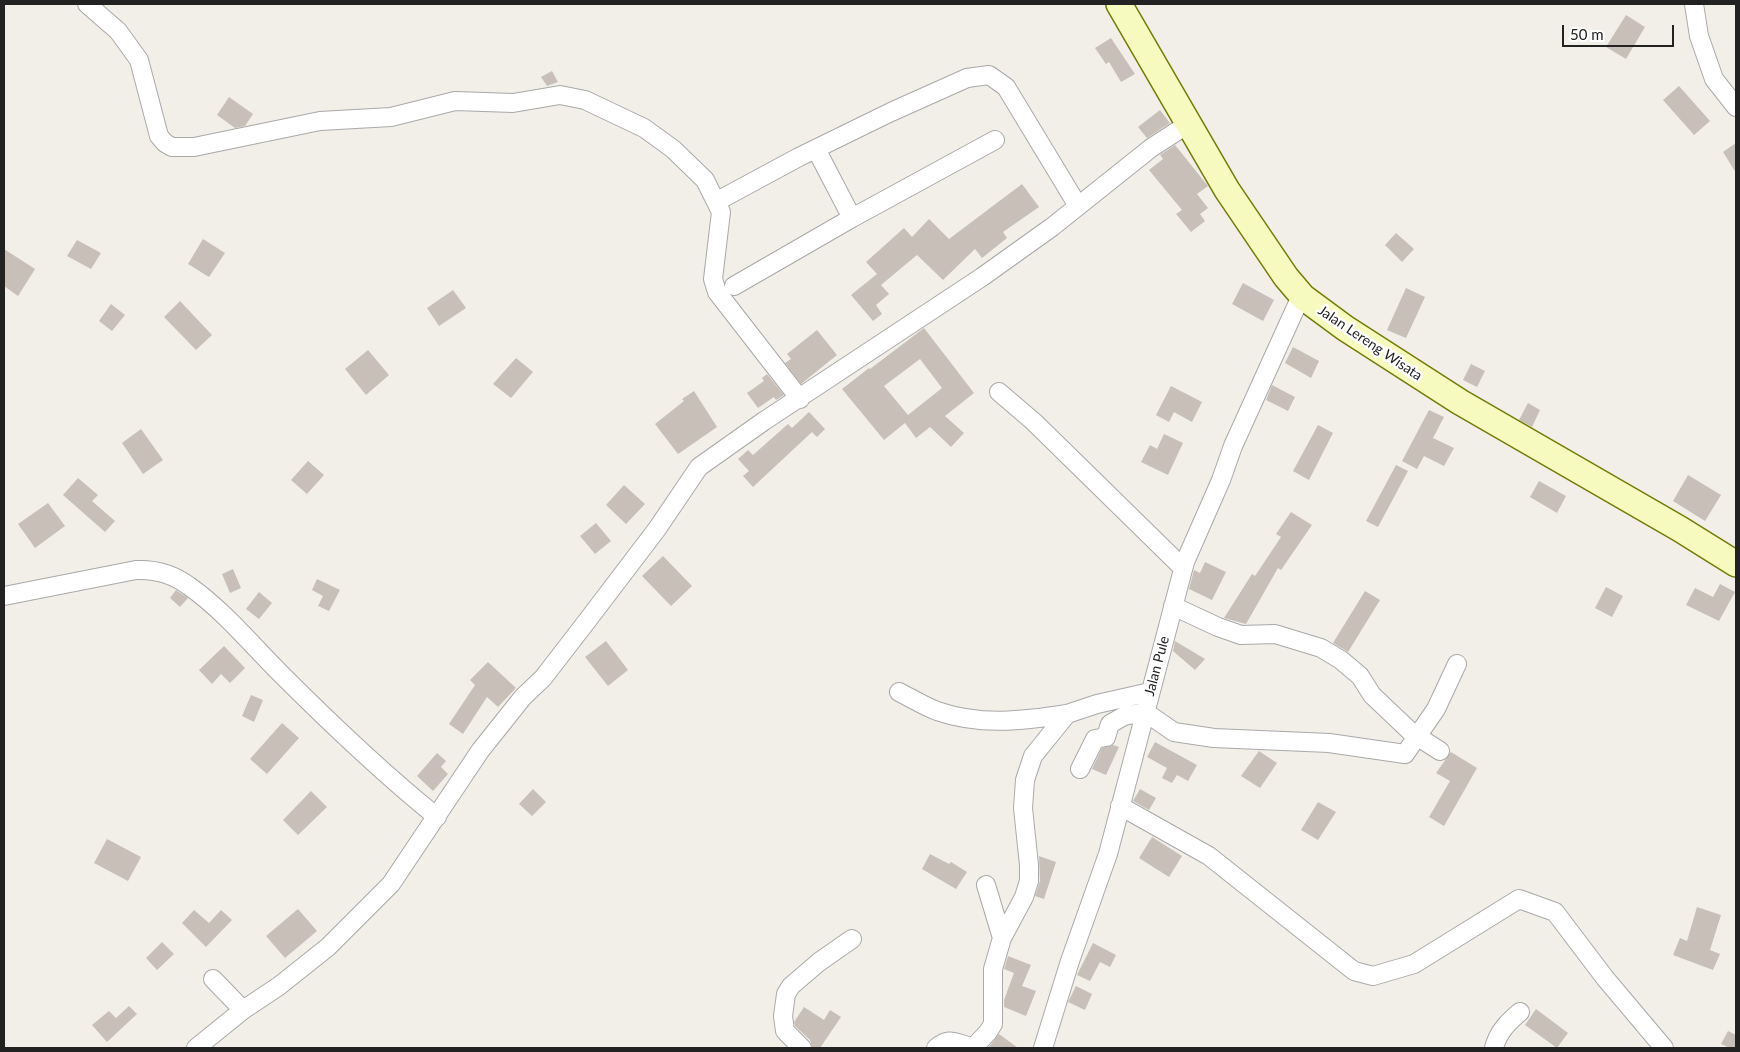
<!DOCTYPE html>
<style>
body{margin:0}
#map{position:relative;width:1740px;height:1052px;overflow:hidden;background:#f2efe9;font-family:Lato,sans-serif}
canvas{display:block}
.frame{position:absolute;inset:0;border:5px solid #222;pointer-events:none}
.scale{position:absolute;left:1562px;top:25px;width:112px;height:22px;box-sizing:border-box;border:2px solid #222;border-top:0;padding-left:6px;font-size:15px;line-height:18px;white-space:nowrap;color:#222;-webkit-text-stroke:4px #fff;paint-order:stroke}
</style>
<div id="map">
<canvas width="1740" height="1052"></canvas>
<div class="frame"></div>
<div class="scale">50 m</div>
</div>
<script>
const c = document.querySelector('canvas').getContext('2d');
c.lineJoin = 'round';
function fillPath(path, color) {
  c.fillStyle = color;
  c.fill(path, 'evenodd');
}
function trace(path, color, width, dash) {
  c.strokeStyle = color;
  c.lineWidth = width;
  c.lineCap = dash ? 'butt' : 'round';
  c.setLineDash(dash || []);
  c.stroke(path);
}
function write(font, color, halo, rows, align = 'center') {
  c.font = font + ' Lato,sans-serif';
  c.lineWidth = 5;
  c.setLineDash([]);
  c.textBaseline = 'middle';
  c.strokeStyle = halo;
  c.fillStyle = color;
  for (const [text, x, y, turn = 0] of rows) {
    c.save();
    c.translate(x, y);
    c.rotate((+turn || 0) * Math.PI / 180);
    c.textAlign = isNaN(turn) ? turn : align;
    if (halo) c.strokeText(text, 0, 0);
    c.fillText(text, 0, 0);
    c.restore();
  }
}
fillPath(new Path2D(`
 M 1626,15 L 1645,27 L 1626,59 L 1606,47 Z
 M 1111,38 L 1135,74 L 1121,82 L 1109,62 L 1106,64 L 1095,48 Z
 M 552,71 L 558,82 L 547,86 L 541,77 Z
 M 1679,86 L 1710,121 L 1694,135 L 1663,100 Z
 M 229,97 L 253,114 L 245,126 L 235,128 L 217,115 Z
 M 1160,110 L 1170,123 L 1147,138 L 1138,127 Z
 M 1736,143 L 1736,173 L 1723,152 Z
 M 1175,145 L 1208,186 L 1197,194 L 1208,208 L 1200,214 L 1205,221 L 1191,232 L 1176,214 L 1182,210 L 1149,170 L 1163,159 L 1160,155 Z
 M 1022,184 L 1039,207 L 1003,232 L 1007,238 L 982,258 L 975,249 L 943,280 L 917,255 L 881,285 L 889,294 L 876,305 L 882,314 L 873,321 L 851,295 L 877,274 L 866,262 L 904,228 L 912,237 L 929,219 L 949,239 Z
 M 1396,233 L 1414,249 L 1402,262 L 1385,245 Z
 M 203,239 L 225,253 L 209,277 L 188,264 Z
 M 77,240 L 101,253 L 91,269 L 67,256 Z
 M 4,249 L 35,269 L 18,296 L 4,286 Z
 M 1243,283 L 1274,300 L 1263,321 L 1232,304 Z
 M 1406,288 L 1425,297 L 1406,338 L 1387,330 Z
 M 453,290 L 466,308 L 439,326 L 427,308 Z
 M 180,301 L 212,335 L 196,350 L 164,317 Z
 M 111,304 L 125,315 L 112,331 L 99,321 Z
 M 924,328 L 974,393 L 945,416 L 964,433 L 951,447 L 930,427 L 916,438 L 905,423 L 884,440 L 842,389 L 869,368 L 870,369 ZM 920,359 L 942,388 L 908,415 L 884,386 Z
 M 817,330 L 837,355 L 801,384 L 785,363 L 791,359 L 787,354 Z
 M 1293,347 L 1319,361 L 1311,378 L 1285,363 Z
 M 368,350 L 389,375 L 366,395 L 345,369 Z
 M 516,358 L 533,372 L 511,398 L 493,384 Z
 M 1471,364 L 1485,371 L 1477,387 L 1463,380 Z
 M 767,374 L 784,395 L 776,400 L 774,397 L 758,408 L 747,393 L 764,381 L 762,378 Z
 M 1272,385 L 1295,397 L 1288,411 L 1266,400 Z
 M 1171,386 L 1202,402 L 1192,422 L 1174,412 L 1169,422 L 1156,415 Z
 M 694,391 L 717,427 L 678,454 L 655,424 L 684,401 L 682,399 Z
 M 1528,403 L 1540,410 L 1532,427 L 1519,420 Z
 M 1429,410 L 1444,417 L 1433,438 L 1454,448 L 1444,466 L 1424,456 L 1417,469 L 1402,461 Z
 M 809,412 L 825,429 L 817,437 L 812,432 L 753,487 L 743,476 L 749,471 L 738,459 L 748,450 L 753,455 L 788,424 L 792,428 Z
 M 1318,425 L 1333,433 L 1309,480 L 1293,471 Z
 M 141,429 L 163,460 L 143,474 L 122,443 Z
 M 1164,434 L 1183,443 L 1168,475 L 1141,462 L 1150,445 L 1157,449 Z
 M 308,461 L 324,475 L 307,494 L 291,480 Z
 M 1396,465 L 1408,471 L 1378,527 L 1366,521 Z
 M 1688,475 L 1721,495 L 1705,521 L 1673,501 Z
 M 78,478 L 98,495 L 92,501 L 115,521 L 105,532 L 63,495 Z
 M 1539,481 L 1566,496 L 1557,513 L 1530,497 Z
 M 624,485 L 645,504 L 626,524 L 606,505 Z
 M 48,503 L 65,526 L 35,548 L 18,524 Z
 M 1291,512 L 1312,525 L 1281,570 L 1278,568 L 1246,624 L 1224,618 L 1252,574 L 1255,576 L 1281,537 L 1276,534 Z
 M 596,523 L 611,541 L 595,554 L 580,536 Z
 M 663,556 L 692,586 L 671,606 L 642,576 Z
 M 1205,562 L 1226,572 L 1212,600 L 1189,589 L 1194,570 L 1200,573 Z
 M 233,569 L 241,588 L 230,593 L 222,574 Z
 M 317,579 L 340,590 L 329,611 L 318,606 L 323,596 L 312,590 Z
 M 1720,584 L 1735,592 L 1719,621 L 1686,605 L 1695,588 L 1713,597 Z
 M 1606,587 L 1623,596 L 1612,617 L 1595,608 Z
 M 176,590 L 188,598 L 180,607 L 170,598 Z
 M 1365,591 L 1380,600 L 1348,652 L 1333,643 Z
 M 259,592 L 272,603 L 259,619 L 246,609 Z
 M 606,641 L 628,670 L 608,686 L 585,657 Z
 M 1175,641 L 1205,659 L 1195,670 L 1173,651 Z
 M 224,646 L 245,668 L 230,683 L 221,674 L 212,684 L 199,670 Z
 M 488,662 L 516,688 L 498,707 L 487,697 L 463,734 L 449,724 L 475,685 L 470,680 Z
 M 251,695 L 263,700 L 254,722 L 242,716 Z
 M 282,723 L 299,738 L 267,774 L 250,759 Z
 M 1155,742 L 1197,765 L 1188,781 L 1177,775 L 1172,783 L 1162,778 L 1167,768 L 1147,757 Z
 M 1113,745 L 1119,747 L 1106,775 L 1092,769 L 1102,748 Z
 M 1259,751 L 1277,763 L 1260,788 L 1241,776 Z
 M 1451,752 L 1477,768 L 1444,826 L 1429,817 L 1450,781 L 1436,773 Z
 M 437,753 L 446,761 L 441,767 L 448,774 L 433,791 L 417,776 Z
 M 533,789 L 546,802 L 532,816 L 519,804 Z
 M 1140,789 L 1156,798 L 1149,810 L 1133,801 Z
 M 311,791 L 327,807 L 298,835 L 283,820 Z
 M 1318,802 L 1336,812 L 1318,840 L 1301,830 Z
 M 1152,837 L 1182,856 L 1169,877 L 1139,858 Z
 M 107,839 L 141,857 L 128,881 L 94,863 Z
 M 930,854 L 949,864 L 951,862 L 967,872 L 956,889 L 922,869 Z
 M 1039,856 L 1056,862 L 1044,899 L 1035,896 L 1040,881 Z
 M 1697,907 L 1721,915 L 1710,950 L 1720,954 L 1713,970 L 1673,955 L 1680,938 L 1687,941 Z
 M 298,909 L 317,931 L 285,958 L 266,936 Z
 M 194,910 L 209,923 L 221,910 L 232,920 L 206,947 L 182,923 Z
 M 162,942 L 174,954 L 157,970 L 146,958 Z
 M 1093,943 L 1116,955 L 1110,967 L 1100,962 L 1090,981 L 1077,975 Z
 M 1008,956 L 1031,965 L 1022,986 L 1036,991 L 1026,1016 L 1004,1007 L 1004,1000 L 1014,973 L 1004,969 Z
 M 1076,986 L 1092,994 L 1085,1010 L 1068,1002 Z
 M 129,1006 L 137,1014 L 107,1042 L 92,1025 L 109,1011 L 116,1018 Z
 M 804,1007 L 824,1020 L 830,1010 L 841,1017 L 820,1048 L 812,1048 L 810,1040 L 795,1026 L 794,1022 Z
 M 1536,1009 L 1568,1033 L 1557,1048 L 1525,1025 Z
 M 1728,1031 L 1736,1035 L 1736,1048 L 1730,1048 L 1721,1044 Z
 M 999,1034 L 1018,1048 L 988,1048 Z`), '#c7bfb8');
const minor = new Path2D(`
 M 87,4 L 118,31 L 139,60 L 159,136 L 165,143 L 172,147 L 194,147 L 320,121 L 391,117 L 455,101 L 513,103 L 560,95 L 585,100 L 644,128 L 673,149 L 705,180 L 721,212 L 713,279 L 717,292 L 800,399
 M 1694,4 L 1699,36 L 1714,79 L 1736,107
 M 816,149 L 852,218
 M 723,198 L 799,157 L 891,112 L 967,78 L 989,75 L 1006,87 L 1078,206
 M 734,286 L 852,218 L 995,140
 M 999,392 L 1034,422 L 1183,568
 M 4,596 L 136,570 C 157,569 173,574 189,586 C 223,610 251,644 280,673 C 330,723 381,772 437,817
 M 1173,606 L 1218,627 L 1241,635 L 1275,634 L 1321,648 L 1341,660 L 1360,676 L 1372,695 L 1412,733 L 1440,751
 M 899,692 C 911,698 924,706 937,711 C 980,726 1023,721 1067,714
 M 1080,769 L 1095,739 L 1106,737 L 1110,724 L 1124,716 L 1145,712 L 1174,732 L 1214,738 L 1329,743 L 1405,754 L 1436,709 L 1457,664
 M 1120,806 L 1209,856 L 1354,971 L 1373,976 L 1414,964 L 1519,899 L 1555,912 L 1605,978 L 1664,1048
 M 986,885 L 1002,938
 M 213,979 L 243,1010
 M 196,1048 L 243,1010 L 279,986 L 328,947 L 391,884 L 480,751 L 523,697 L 543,678 L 587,621 L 657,529 L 699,467 L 764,421 L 982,277 L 1052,227 L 1151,148 L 1188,124
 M 802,1048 L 785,1031 L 783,1016 L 786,994 L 791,986 L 819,962 L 852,939
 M 936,1048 C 952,1035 956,1045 974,1047 L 988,1032 L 993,1024 L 993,969 L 1002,938 L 1024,897 L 1029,881 L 1029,865 L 1023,808 L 1025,780 L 1033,756 L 1067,714 L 1097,704 L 1150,692
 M 1043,1048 L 1070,961 L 1108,854 L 1185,562 L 1221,480 L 1233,446 L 1297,305 L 1303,297
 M 1494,1048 C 1498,1032 1508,1022 1520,1012`);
const secondary = new Path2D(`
 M 1119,4 L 1227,190 L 1286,277 L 1303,297 L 1345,328 L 1460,402 L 1680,529 L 1736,564`);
trace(minor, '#a9a9a9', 20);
trace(secondary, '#707d05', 28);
trace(minor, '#fff', 18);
trace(secondary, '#f7fabf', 25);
write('14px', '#222', '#fff', [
 ["Jalan Lereng Wisata",1370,343,34],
 ["Jalan Pule",1157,666,-75]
]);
</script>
